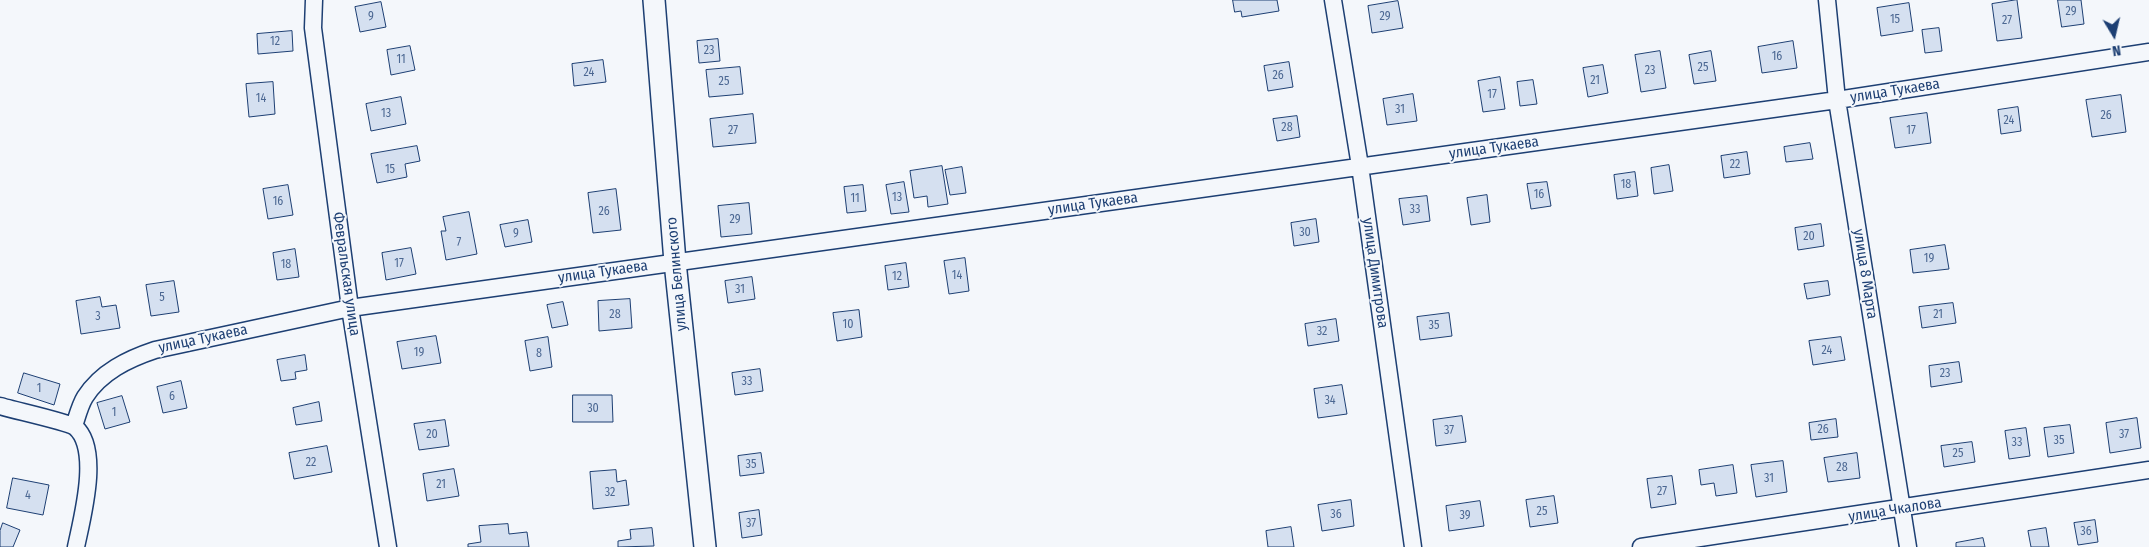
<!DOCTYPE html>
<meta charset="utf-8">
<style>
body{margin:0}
#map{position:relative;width:2149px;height:547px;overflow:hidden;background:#f4f7fb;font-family:"Fira Sans Condensed",sans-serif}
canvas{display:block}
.north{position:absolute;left:2089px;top:10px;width:50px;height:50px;-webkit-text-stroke:4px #f4f7fb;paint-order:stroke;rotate:171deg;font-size:14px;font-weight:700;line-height:20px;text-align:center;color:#1d3f73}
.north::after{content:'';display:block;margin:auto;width:18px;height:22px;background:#1d3f73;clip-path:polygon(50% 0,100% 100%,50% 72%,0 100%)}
</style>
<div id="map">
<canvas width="2149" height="547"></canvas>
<div class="north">N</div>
</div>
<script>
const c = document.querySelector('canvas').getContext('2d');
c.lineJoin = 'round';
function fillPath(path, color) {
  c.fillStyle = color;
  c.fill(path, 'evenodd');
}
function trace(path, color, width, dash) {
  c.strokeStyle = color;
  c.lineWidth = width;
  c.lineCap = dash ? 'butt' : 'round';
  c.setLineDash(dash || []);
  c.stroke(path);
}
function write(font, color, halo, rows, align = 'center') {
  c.font = font + ' "Fira Sans Condensed",sans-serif';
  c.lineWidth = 4;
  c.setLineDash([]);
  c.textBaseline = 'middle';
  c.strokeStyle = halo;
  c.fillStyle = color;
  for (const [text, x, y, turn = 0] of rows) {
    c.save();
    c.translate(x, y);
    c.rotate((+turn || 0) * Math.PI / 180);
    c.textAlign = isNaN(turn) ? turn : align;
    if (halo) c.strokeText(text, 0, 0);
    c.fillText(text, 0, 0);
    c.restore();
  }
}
const building = new Path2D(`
 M 1233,0 L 1277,0 L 1279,11 L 1242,17 L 1241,11 L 1235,12 Z
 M 2017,0 L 2022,38 L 1997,41 L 1992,4 Z
 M 2058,0 L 2081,0 L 2084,24 L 2062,27 Z
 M 1398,1 L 1403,28 L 1372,33 L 1368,6 Z
 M 381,2 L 386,27 L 360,32 L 355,7 Z
 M 1909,3 L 1913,31 L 1881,36 L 1877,8 Z
 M 1939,28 L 1942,51 L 1925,53 L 1922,30 Z
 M 292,31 L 293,51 L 258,54 L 257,34 Z
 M 718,39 L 720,61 L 699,63 L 697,41 Z
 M 1793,41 L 1797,68 L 1762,73 L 1758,47 Z
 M 410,46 L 415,70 L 391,75 L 387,50 Z
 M 1660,51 L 1666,88 L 1641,92 L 1635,55 Z
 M 1711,51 L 1716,81 L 1694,84 L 1689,55 Z
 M 603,60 L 606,82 L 574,86 L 572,64 Z
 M 1289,62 L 1293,87 L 1268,91 L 1264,66 Z
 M 1603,65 L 1608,93 L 1588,97 L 1583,68 Z
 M 740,67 L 743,94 L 709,97 L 706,70 Z
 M 1500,77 L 1505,109 L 1483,112 L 1478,81 Z
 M 1533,80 L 1537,104 L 1520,106 L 1517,82 Z
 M 273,82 L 275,114 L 249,117 L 246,84 Z
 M 1413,94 L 1417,121 L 1387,125 L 1383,99 Z
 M 2121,95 L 2126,132 L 2092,137 L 2086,100 Z
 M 401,97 L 406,124 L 371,131 L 366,104 Z
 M 2018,107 L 2021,131 L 2001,134 L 1998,110 Z
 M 1927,113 L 1931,143 L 1895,148 L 1890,118 Z
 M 753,114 L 756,143 L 713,147 L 710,119 Z
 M 1297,116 L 1300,137 L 1277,141 L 1273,119 Z
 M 1810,143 L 1813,159 L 1786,162 L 1784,147 Z
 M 417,146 L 420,161 L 405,164 L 407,177 L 377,183 L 371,154 Z
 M 1747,152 L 1750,174 L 1724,178 L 1721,156 Z
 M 1669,165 L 1673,191 L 1654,194 L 1651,168 Z
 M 942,166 L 948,204 L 928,207 L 927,196 L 914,198 L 910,171 Z
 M 962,167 L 966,193 L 950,195 L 945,170 Z
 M 1635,172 L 1638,196 L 1617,199 L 1614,175 Z
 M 904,182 L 909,212 L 891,214 L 886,185 Z
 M 1547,182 L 1551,206 L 1531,209 L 1527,184 Z
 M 288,185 L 293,215 L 268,219 L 263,189 Z
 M 863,185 L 866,211 L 847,213 L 844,187 Z
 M 616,189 L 621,230 L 593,233 L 588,193 Z
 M 1487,195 L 1490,222 L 1471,225 L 1467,198 Z
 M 1427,196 L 1430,221 L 1403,225 L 1399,199 Z
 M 749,203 L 752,234 L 721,237 L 718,206 Z
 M 469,212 L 477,254 L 446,260 L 441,231 L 446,231 L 443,217 Z
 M 1316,219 L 1319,242 L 1294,246 L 1291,223 Z
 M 528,220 L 532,242 L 505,247 L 500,225 Z
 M 1821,224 L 1824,246 L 1798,250 L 1795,228 Z
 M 1945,245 L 1949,269 L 1913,273 L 1910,250 Z
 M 411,248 L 416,274 L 386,280 L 382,253 Z
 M 295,249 L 299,277 L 277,280 L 273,253 Z
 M 965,258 L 969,291 L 949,294 L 944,261 Z
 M 906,263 L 909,287 L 888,290 L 885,266 Z
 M 752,277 L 755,299 L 728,303 L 725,281 Z
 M 174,281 L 179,312 L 151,316 L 146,285 Z
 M 1828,281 L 1830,295 L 1807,299 L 1804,284 Z
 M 100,297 L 102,307 L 116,305 L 120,328 L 81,334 L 76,301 Z
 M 630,299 L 632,328 L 599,331 L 598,301 Z
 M 563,302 L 568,325 L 552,328 L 547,305 Z
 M 1953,303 L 1956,323 L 1922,328 L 1919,307 Z
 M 859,310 L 862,337 L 837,341 L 833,313 Z
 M 1449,313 L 1452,336 L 1420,340 L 1417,317 Z
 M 1336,319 L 1339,341 L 1308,346 L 1305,324 Z
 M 436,336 L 441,363 L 402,369 L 397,342 Z
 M 548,337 L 552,367 L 530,371 L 525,341 Z
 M 1841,337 L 1845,360 L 1813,365 L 1809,341 Z
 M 305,355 L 307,370 L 295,372 L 296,379 L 281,381 L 277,360 Z
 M 1959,362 L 1962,382 L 1931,387 L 1929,366 Z
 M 760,369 L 763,391 L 735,395 L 732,373 Z
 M 24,373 L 60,384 L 54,405 L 18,393 Z
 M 181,381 L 187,408 L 163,413 L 157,387 Z
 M 1342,385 L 1347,414 L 1318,418 L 1314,389 Z
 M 573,395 L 612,395 L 613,422 L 573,422 Z
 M 122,396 L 130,422 L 105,429 L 97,403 Z
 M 319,402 L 322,421 L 296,425 L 293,408 Z
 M 1462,416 L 1466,442 L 1436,446 L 1433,420 Z
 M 2137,418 L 2141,448 L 2110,453 L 2106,423 Z
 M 1836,419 L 1838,437 L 1811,440 L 1809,423 Z
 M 445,420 L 449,446 L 419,450 L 414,424 Z
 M 2070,425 L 2074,453 L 2048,457 L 2044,428 Z
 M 2026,428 L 2030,456 L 2009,459 L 2005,431 Z
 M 1972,442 L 1975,462 L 1944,467 L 1941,446 Z
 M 327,446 L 332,472 L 294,479 L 289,453 Z
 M 761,453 L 764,473 L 740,476 L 738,456 Z
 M 1857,453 L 1860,478 L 1828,482 L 1824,458 Z
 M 1783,461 L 1787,492 L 1756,497 L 1751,465 Z
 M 1733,465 L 1737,493 L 1716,496 L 1714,483 L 1701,485 L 1699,470 Z
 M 454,469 L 459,496 L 427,501 L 423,474 Z
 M 616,470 L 617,482 L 626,480 L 629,505 L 593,509 L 590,472 Z
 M 1672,476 L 1676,504 L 1651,508 L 1647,479 Z
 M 13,478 L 49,485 L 43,515 L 7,508 Z
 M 1554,496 L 1558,523 L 1530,527 L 1526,500 Z
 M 1351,500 L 1354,526 L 1322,531 L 1318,505 Z
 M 1480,501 L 1484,526 L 1449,531 L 1446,506 Z
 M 759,510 L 762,535 L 742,538 L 739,513 Z
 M 2095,520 L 2098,542 L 2078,545 L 2074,523 Z
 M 3,523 L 20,530 L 13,547 L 0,547 L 0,531 Z
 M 508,524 L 509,534 L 527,532 L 529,547 L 468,547 L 468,544 L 481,542 L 479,526 Z
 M 1291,527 L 1294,547 L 1268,547 L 1266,531 Z
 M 652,528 L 654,546 L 618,547 L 618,541 L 631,539 L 630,530 Z
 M 2046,528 L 2049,547 L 2031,547 L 2028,531 Z
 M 1983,538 L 1985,547 L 1956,547 L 1956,543 Z`);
fillPath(building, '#d5e0f0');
trace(building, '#1d3f73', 1);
const minor = new Path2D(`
 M 314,0 L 313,28 L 350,308 L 388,547
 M 1333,0 L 1360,166 L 1413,547
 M 1827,0 L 1837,100 L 1908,547
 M 0,406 C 13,410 68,422 75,427 C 101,449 82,518 76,547
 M 74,426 C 77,417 80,405 85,397 C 101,372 128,359 155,350 L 350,308 L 1837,100 L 2149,52
 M 1641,547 L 2149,470`);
const tertiary = new Path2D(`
 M 654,0 L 675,262 L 705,547`);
trace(minor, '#1d3f73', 19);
trace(tertiary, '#1d3f73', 24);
trace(minor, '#f4f7fb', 16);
trace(tertiary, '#f4f7fb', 21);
write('12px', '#4b6792', null, [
 ["29",2071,12],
 ["9",371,17],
 ["29",1385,17],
 ["15",1895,20],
 ["27",2007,21],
 ["12",275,42],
 ["23",709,51],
 ["16",1777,57],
 ["11",401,60],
 ["25",1703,68],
 ["23",1650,71],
 ["24",589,73],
 ["26",1278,76],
 ["21",1595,81],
 ["25",724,82],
 ["17",1492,95],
 ["14",261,99],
 ["31",1400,110],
 ["13",386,114],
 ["26",2106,116],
 ["24",2009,121],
 ["28",1287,128],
 ["27",733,131],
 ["17",1911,131],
 ["22",1735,165],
 ["15",390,170],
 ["18",1626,185],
 ["16",1539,195],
 ["13",897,198],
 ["11",855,199],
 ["16",278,202],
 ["33",1415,210],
 ["26",604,212],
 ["29",735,220],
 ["30",1305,233],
 ["9",516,234],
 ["20",1809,237],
 ["7",459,243],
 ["19",1929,259],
 ["17",399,264],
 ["18",286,265],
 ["14",957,276],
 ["12",897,277],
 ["31",740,290],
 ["5",162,298],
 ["28",615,315],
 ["21",1938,315],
 ["3",98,317],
 ["10",848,325],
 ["35",1434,326],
 ["32",1322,332],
 ["24",1827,351],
 ["19",419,353],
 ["8",539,354],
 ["23",1945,374],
 ["33",747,382],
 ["1",39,389],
 ["6",172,397],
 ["34",1330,401],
 ["30",593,409],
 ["1",114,413],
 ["26",1823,430],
 ["37",1449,431],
 ["20",432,435],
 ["37",2124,435],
 ["35",2059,441],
 ["33",2017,443],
 ["25",1958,454],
 ["22",311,463],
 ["35",751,465],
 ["28",1842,468],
 ["31",1769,479],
 ["21",441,485],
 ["27",1662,492],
 ["32",610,493],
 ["4",28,496],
 ["25",1542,512],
 ["36",1336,515],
 ["39",1465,516],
 ["37",751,524],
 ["36",2086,532]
]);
write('15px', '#1d3f73', '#f4f7fb', [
 ["улица Тукаева",1895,91,-9],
 ["улица Тукаева",1494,148,-8],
 ["улица Тукаева",1093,204,-8],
 ["улица Тукаева",603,272,-8],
 ["улица Димитрова",1375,273,82],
 ["Февральская улица",346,274,82],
 ["улица Белинского",677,274,-95],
 ["улица 8 Марта",1865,274,81],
 ["улица Тукаева",203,339,-12],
 ["улица Чкалова",1895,510,-9]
]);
</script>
